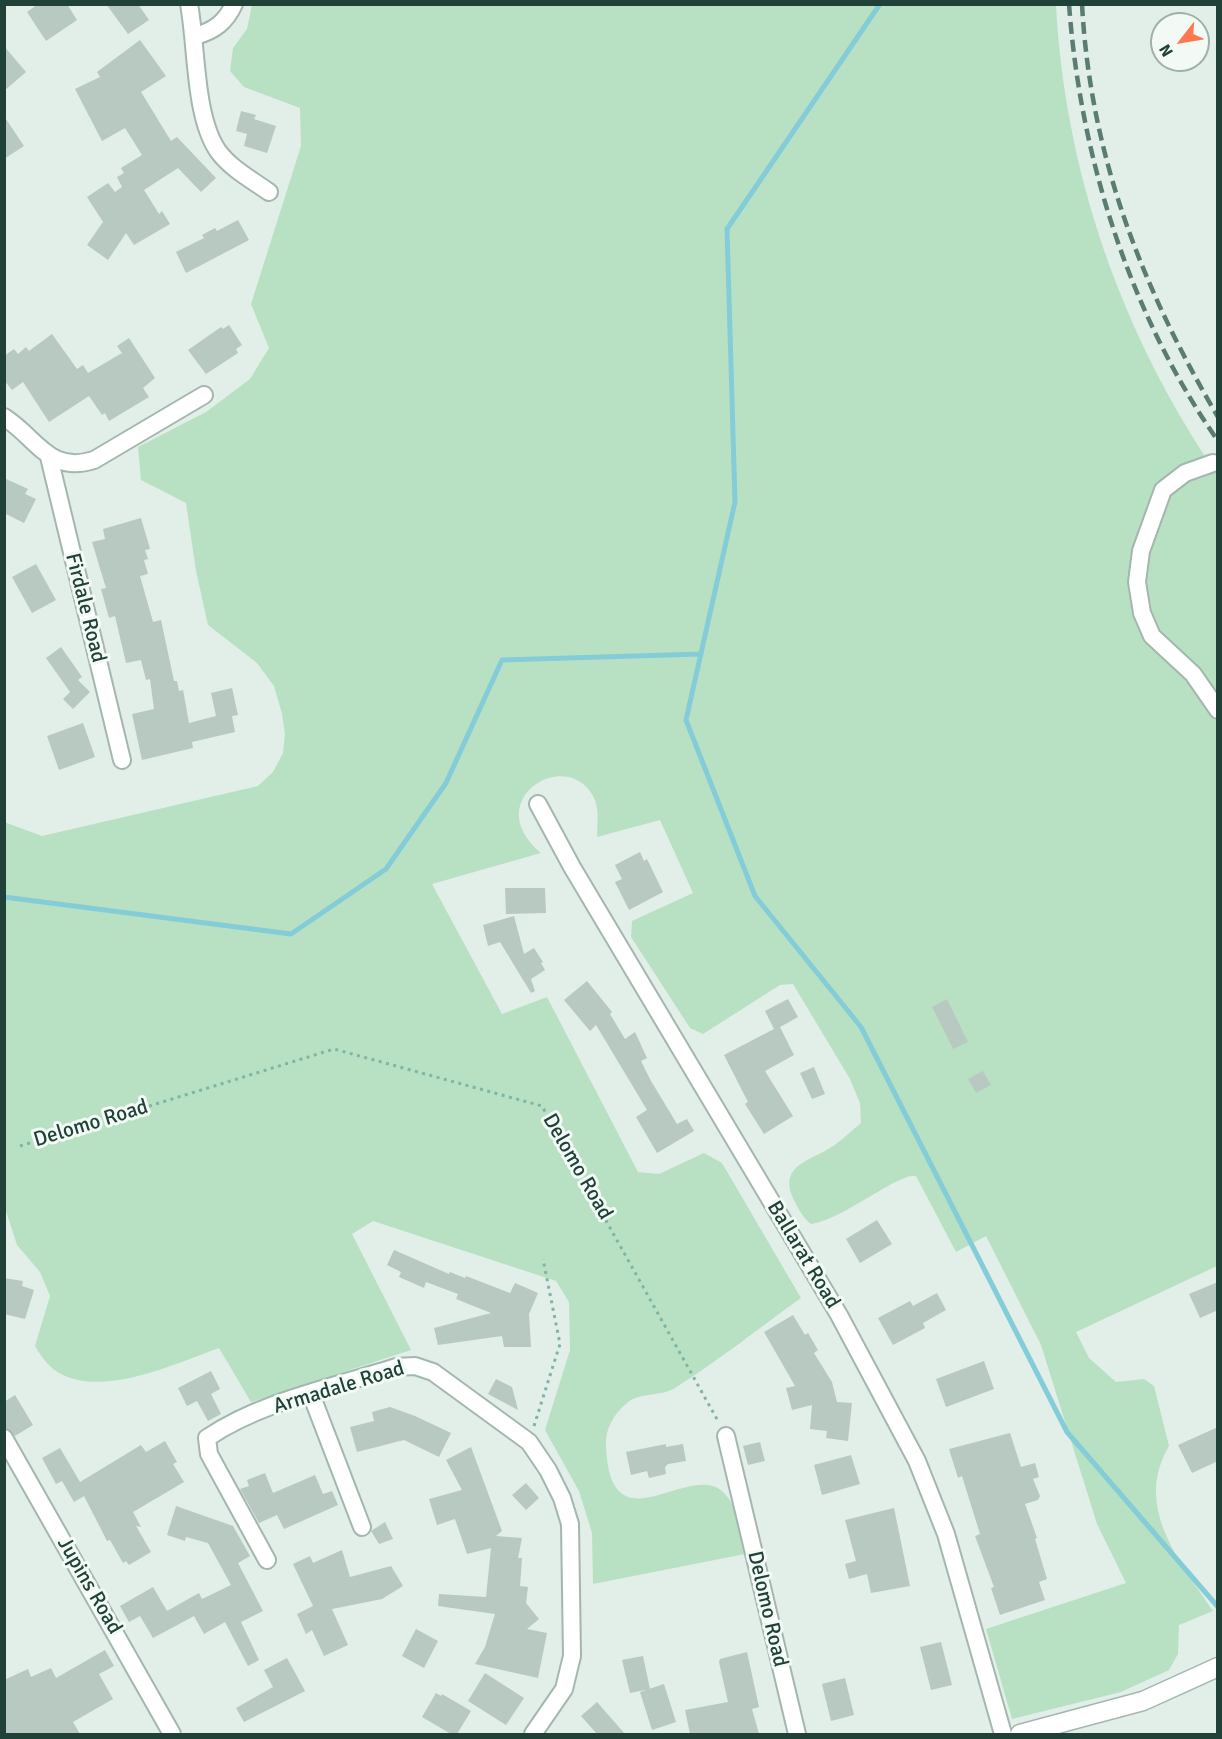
<!DOCTYPE html>
<style>
body{margin:0}
#map{position:relative;width:1222px;height:1739px;overflow:hidden;background:#e2eee8;font-family:Signika,sans-serif}
canvas{display:block}
.frame{position:absolute;inset:0;border:6px solid #204137;pointer-events:none}
.north{position:absolute;left:1150px;top:12px;width:60px;height:60px;box-sizing:border-box;background:#f3faf6;border:2px solid #9fb0aa;border-radius:50%;rotate:239deg;font-size:16px;font-weight:700;line-height:24px;text-align:center;color:#204137}
.north::after{content:'';display:block;margin:auto;width:21px;height:27px;background:#ff774e;clip-path:polygon(50% 0,100% 100%,50% 72%,0 100%)}
</style>
<div id="map">
<canvas width="1222" height="1739"></canvas>
<div class="frame"></div>
<div class="north">N</div>
</div>
<script>
const c = document.querySelector('canvas').getContext('2d');
c.lineJoin = 'round';
function fillPath(path, color) {
  c.fillStyle = color;
  c.fill(path, 'evenodd');
}
function trace(path, color, width, dash) {
  c.strokeStyle = color;
  c.lineWidth = width;
  c.lineCap = dash ? 'butt' : 'round';
  c.setLineDash(dash || []);
  c.stroke(path);
}
function write(font, color, halo, rows, align = 'center') {
  c.font = font + ' Signika,sans-serif';
  c.lineWidth = 6;
  c.setLineDash([]);
  c.textBaseline = 'middle';
  c.strokeStyle = halo;
  c.fillStyle = color;
  for (const [text, x, y, turn = 0] of rows) {
    c.save();
    c.translate(x, y);
    c.rotate((+turn || 0) * Math.PI / 180);
    c.textAlign = isNaN(turn) ? turn : align;
    if (halo) c.strokeText(text, 0, 0);
    c.fillText(text, 0, 0);
    c.restore();
  }
}
fillPath(new Path2D(`
 M 252,5 L 1056,5 C 1065,173 1122,335 1217,474 L 1217,1266 L 1076,1332 L 1089,1358 L 1116,1382 L 1144,1379 L 1154,1386 L 1169,1446 C 1133,1507 1180,1561 1213,1611 L 1179,1625 L 1178,1654 L 1169,1670 L 1121,1692 L 1012,1719 L 986,1629 L 1126,1583 L 1097,1524 L 1041,1345 L 986,1236 L 956,1252 L 916,1176 C 898,1173 843,1220 811,1224 C 804,1219 799,1210 795,1202 C 775,1164 813,1161 836,1144 C 844,1138 852,1130 861,1123 L 860,1103 L 850,1079 L 793,984 L 780,985 L 703,1034 L 690,1028 L 631,937 L 632,921 L 693,893 L 660,820 L 597,837 C 597,824 600,808 593,796 C 565,746 479,801 541,853 L 432,884 L 502,1014 L 547,997 L 638,1172 L 659,1174 L 704,1153 L 722,1163 L 801,1298 C 759,1328 718,1361 675,1388 C 661,1397 639,1392 627,1403 C 614,1414 605,1428 606,1446 C 610,1550 687,1462 722,1491 C 739,1506 741,1533 745,1554 L 593,1584 L 592,1533 L 579,1491 L 545,1430 L 570,1350 L 569,1302 L 556,1281 L 373,1221 L 352,1234 L 411,1350 L 251,1402 L 219,1348 C 177,1363 107,1396 63,1375 C 50,1369 42,1358 35,1346 L 50,1296 L 40,1272 L 17,1245 L 5,1208 L 4,822 L 42,836 L 258,786 L 273,772 L 283,753 L 285,734 L 282,714 L 274,686 L 257,663 L 208,625 L 196,571 L 186,503 L 141,480 L 138,447 L 206,412 L 250,379 L 269,348 L 251,304 L 301,146 L 300,108 L 244,87 L 230,71 L 233,48 L 247,29 Z`), '#b8e1c3');
trace(new Path2D(`
 M 880,4 L 727,229 L 735,502 L 686,720 L 755,896 L 861,1027 L 1067,1432 L 1218,1607
 M 4,897 L 291,934 L 386,869 L 446,783 L 502,660 L 701,654`), '#84cdd8', 5);
fillPath(new Path2D(`
 M 38,4 L 67,4 L 77,20 L 46,41 L 27,12 Z
 M 106,4 L 138,4 L 149,20 L 128,34 Z
 M 140,40 L 166,76 L 141,92 L 171,141 L 177,137 L 216,178 L 201,192 L 178,168 L 144,190 L 159,214 L 162,211 L 170,224 L 134,245 L 126,233 L 108,260 L 87,245 L 103,222 L 87,197 L 108,183 L 115,192 L 122,187 L 117,177 L 124,173 L 121,168 L 142,155 L 125,128 L 102,141 L 75,89 L 100,77 L 97,72 Z
 M 4,46 L 26,72 L 4,91 Z
 M 241,111 L 256,115 L 254,119 L 276,126 L 267,153 L 244,146 L 247,134 L 236,131 Z
 M 4,116 L 24,146 L 4,159 Z
 M 238,220 L 249,240 L 186,273 L 176,252 L 204,238 L 202,235 L 215,228 L 217,231 Z
 M 229,325 L 242,345 L 236,349 L 238,353 L 206,374 L 188,350 L 221,327 L 223,329 Z
 M 52,334 L 77,369 L 83,365 L 88,373 L 122,353 L 117,346 L 129,338 L 155,378 L 143,388 L 149,397 L 109,421 L 105,413 L 102,415 L 89,396 L 49,422 L 23,382 L 12,390 L 4,380 L 4,356 L 14,349 L 18,354 L 26,347 L 29,351 Z
 M 4,478 L 28,489 L 25,494 L 36,499 L 24,523 L 4,513 Z
 M 141,518 L 150,549 L 145,550 L 148,559 L 144,560 L 148,574 L 140,576 L 153,622 L 161,620 L 174,681 L 177,681 L 179,691 L 183,690 L 189,723 L 216,716 L 211,693 L 232,688 L 238,715 L 232,716 L 235,732 L 192,742 L 193,748 L 142,760 L 132,714 L 154,709 L 150,679 L 146,680 L 141,660 L 126,663 L 115,616 L 109,618 L 101,589 L 106,588 L 92,542 L 105,539 L 103,529 Z
 M 36,564 L 56,600 L 32,613 L 12,577 Z
 M 61,647 L 82,677 L 78,680 L 90,692 L 73,709 L 63,699 L 70,692 L 46,658 Z
 M 83,723 L 95,757 L 59,770 L 47,736 Z
 M 640,852 L 644,861 L 647,859 L 663,892 L 629,910 L 615,882 L 622,879 L 615,865 Z
 M 505,888 L 545,888 L 546,913 L 506,914 Z
 M 514,916 L 524,954 L 534,948 L 543,962 L 541,963 L 545,970 L 531,979 L 535,991 L 531,993 L 500,942 L 488,946 L 483,925 Z
 M 587,981 L 612,1012 L 610,1014 L 625,1039 L 635,1032 L 647,1058 L 641,1061 L 651,1081 L 677,1124 L 687,1119 L 694,1131 L 657,1153 L 636,1117 L 647,1110 L 596,1025 L 590,1031 L 564,1000 Z
 M 788,999 L 798,1017 L 780,1027 L 794,1055 L 765,1071 L 793,1116 L 764,1134 L 745,1104 L 748,1102 L 724,1055 L 774,1029 L 765,1011 Z
 M 947,999 L 968,1042 L 953,1049 L 932,1007 Z
 M 814,1067 L 825,1094 L 812,1099 L 800,1073 Z
 M 983,1071 L 991,1085 L 976,1093 L 968,1079 Z
 M 877,1220 L 892,1244 L 860,1263 L 846,1239 Z
 M 394,1250 L 449,1274 L 450,1272 L 465,1278 L 466,1276 L 510,1293 L 515,1283 L 538,1293 L 529,1314 L 531,1347 L 504,1347 L 502,1336 L 438,1345 L 434,1328 L 491,1313 L 456,1299 L 458,1294 L 426,1282 L 424,1288 L 399,1277 L 401,1272 L 387,1265 Z
 M 4,1278 L 23,1281 L 22,1286 L 34,1290 L 25,1319 L 4,1314 Z
 M 1218,1282 L 1218,1310 L 1200,1318 L 1189,1294 Z
 M 937,1293 L 946,1310 L 923,1323 L 925,1328 L 893,1345 L 878,1318 L 910,1301 L 913,1306 Z
 M 793,1315 L 805,1335 L 808,1333 L 818,1350 L 814,1353 L 832,1382 L 837,1402 L 852,1403 L 848,1441 L 826,1438 L 827,1431 L 810,1429 L 812,1405 L 792,1410 L 786,1388 L 795,1386 L 764,1332 Z
 M 984,1361 L 994,1389 L 946,1407 L 936,1379 Z
 M 211,1371 L 220,1389 L 211,1394 L 221,1414 L 208,1421 L 197,1401 L 187,1406 L 178,1388 Z
 M 496,1379 L 512,1387 L 518,1410 L 488,1394 Z
 M 15,1395 L 33,1425 L 15,1436 L 4,1427 L 4,1402 Z
 M 390,1407 L 415,1416 L 451,1433 L 439,1457 L 404,1440 L 357,1452 L 350,1427 L 374,1421 L 372,1412 Z
 M 1218,1427 L 1218,1461 L 1192,1473 L 1178,1445 Z
 M 1010,1433 L 1021,1467 L 1035,1463 L 1039,1477 L 1033,1479 L 1040,1496 L 1038,1500 L 1025,1504 L 1037,1538 L 1035,1539 L 1047,1579 L 1039,1582 L 1045,1600 L 1000,1615 L 991,1588 L 994,1587 L 975,1536 L 980,1534 L 962,1476 L 958,1478 L 949,1449 Z
 M 165,1441 L 177,1462 L 173,1464 L 184,1482 L 133,1512 L 141,1527 L 136,1526 L 151,1552 L 129,1565 L 126,1561 L 123,1563 L 110,1540 L 107,1541 L 84,1496 L 74,1502 L 62,1481 L 56,1484 L 42,1458 L 60,1448 L 80,1482 L 141,1445 L 146,1452 Z
 M 760,1442 L 765,1461 L 748,1465 L 743,1446 Z
 M 666,1444 L 666,1447 L 683,1444 L 686,1461 L 668,1464 L 665,1467 L 666,1474 L 649,1478 L 647,1471 L 631,1475 L 626,1452 Z
 M 471,1447 L 502,1531 L 496,1536 L 522,1538 L 518,1558 L 522,1558 L 520,1586 L 528,1587 L 526,1603 L 539,1619 L 527,1629 L 547,1633 L 538,1678 L 475,1664 L 485,1647 L 495,1614 L 438,1606 L 439,1594 L 486,1597 L 491,1548 L 467,1554 L 455,1519 L 437,1525 L 429,1499 L 462,1490 L 446,1460 Z
 M 851,1455 L 860,1484 L 822,1495 L 814,1465 Z
 M 265,1473 L 273,1493 L 315,1475 L 323,1494 L 332,1491 L 338,1505 L 284,1529 L 277,1515 L 259,1523 L 240,1489 L 249,1486 L 247,1480 Z
 M 526,1483 L 539,1498 L 526,1510 L 512,1495 Z
 M 176,1506 L 233,1526 L 250,1556 L 238,1563 L 263,1611 L 241,1622 L 259,1660 L 248,1666 L 225,1622 L 204,1634 L 194,1616 L 153,1638 L 140,1616 L 129,1622 L 120,1606 L 153,1587 L 167,1611 L 199,1593 L 202,1599 L 231,1585 L 208,1543 L 186,1537 L 185,1541 L 167,1535 Z
 M 894,1508 L 910,1586 L 871,1593 L 867,1574 L 849,1579 L 845,1564 L 856,1561 L 845,1520 Z
 M 385,1522 L 393,1539 L 379,1544 L 371,1531 Z
 M 342,1550 L 350,1577 L 391,1566 L 403,1586 L 382,1599 L 332,1609 L 348,1645 L 324,1656 L 312,1630 L 306,1634 L 297,1614 L 313,1606 L 293,1564 L 310,1556 L 313,1563 Z
 M 416,1629 L 438,1641 L 424,1668 L 402,1656 Z
 M 941,1642 L 952,1685 L 931,1690 L 920,1647 Z
 M 105,1650 L 114,1666 L 99,1674 L 113,1699 L 73,1722 L 80,1734 L 4,1734 L 4,1680 L 28,1669 L 31,1677 L 51,1668 L 56,1678 Z
 M 747,1652 L 759,1707 L 752,1709 L 759,1734 L 690,1734 L 685,1710 L 728,1702 L 719,1662 L 720,1659 Z
 M 643,1656 L 650,1689 L 630,1693 L 622,1660 Z
 M 287,1658 L 305,1691 L 244,1722 L 236,1708 L 273,1687 L 264,1670 Z
 M 485,1673 L 524,1698 L 506,1725 L 468,1701 Z
 M 845,1678 L 854,1715 L 831,1721 L 822,1684 Z
 M 664,1684 L 676,1722 L 652,1730 L 640,1692 Z
 M 436,1693 L 441,1696 L 442,1694 L 471,1711 L 457,1734 L 451,1734 L 422,1717 Z
 M 597,1702 L 625,1734 L 597,1734 L 581,1716 Z`), '#b7c9c1');
const minor = new Path2D(`
 M 189,4 C 197,47 194,116 218,151 C 230,168 252,180 269,192
 M 195,36 C 214,31 226,22 234,4
 M 4,417 C 38,439 49,474 94,460 L 204,395
 M 49,457 L 122,760
 M 1213,463 L 1185,473 L 1163,490 L 1141,551 L 1137,582 L 1142,613 L 1152,636 L 1193,674 L 1218,710
 M 538,804 L 572,867 L 839,1315 L 917,1461 L 946,1534 L 1003,1734
 M 311,1394 L 362,1527
 M 726,1436 L 797,1734
 M 4,1438 L 172,1734
 M 267,1560 L 209,1454 L 207,1438 C 262,1401 334,1387 396,1367 L 415,1366 L 433,1372 L 529,1442 L 548,1470 L 562,1498 L 570,1524 L 572,1656 L 564,1689 L 533,1734`);
const tertiary = new Path2D(`
 M 1020,1734 L 1143,1701 L 1218,1667`);
trace(minor, '#a4b7af', 20);
trace(tertiary, '#a4b7af', 21);
trace(new Path2D(`
 M 20,1146 L 334,1049 L 542,1106 L 718,1421
 M 534,1426 L 560,1344 L 543,1259`), '#7fb5a3', 3, [3, 4.5]);
trace(minor, '#fff', 16);
trace(tertiary, '#fff', 18);
trace(new Path2D(`
 M 1069,4 C 1080,157 1130,315 1218,441
 M 1082,4 C 1090,155 1142,288 1218,417`), '#5a7c72', 4.5, [12, 6]);
write('21px', '#204137', '#f3faf6', [
 ["Firdale Road",85,608,76],
 ["Delomo Road",91,1124,-17],
 ["Delomo Road",577,1167,60],
 ["Ballarat Road",803,1255,59],
 ["Armadale Road",339,1388,-17],
 ["Jupins Road",89,1586,60],
 ["Delomo Road",767,1609,77]
]);
</script>
